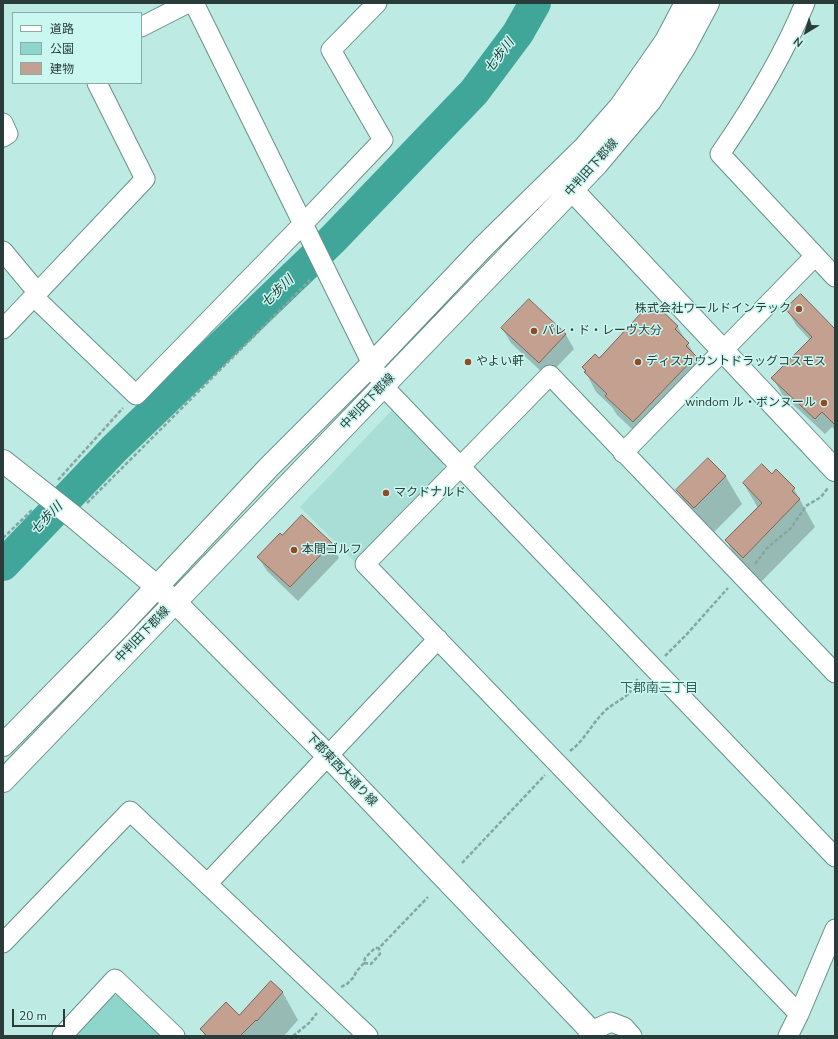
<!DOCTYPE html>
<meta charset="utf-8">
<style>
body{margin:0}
#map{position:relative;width:838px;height:1039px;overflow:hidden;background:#bdeae2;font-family:"Nunito Sans","Noto Sans JP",sans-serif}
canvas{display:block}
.frame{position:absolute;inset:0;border:4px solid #2a3c39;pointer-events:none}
.legend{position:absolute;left:12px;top:12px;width:130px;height:72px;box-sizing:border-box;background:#caf7f0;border:1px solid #8aaca7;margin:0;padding:5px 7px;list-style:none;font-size:12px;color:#2a3c39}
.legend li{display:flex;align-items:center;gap:8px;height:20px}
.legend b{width:20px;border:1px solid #8aaca7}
.north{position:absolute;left:786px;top:12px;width:40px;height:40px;-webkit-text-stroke:3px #caf7f0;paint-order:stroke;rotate:218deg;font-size:11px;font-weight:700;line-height:16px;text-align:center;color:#2a3c39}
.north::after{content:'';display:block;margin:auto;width:14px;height:18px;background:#2a3c39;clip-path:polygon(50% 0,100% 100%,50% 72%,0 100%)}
.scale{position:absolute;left:12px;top:1009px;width:53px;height:18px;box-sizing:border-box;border:2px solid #2a3c39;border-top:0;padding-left:5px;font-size:12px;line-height:14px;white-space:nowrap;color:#2a3c39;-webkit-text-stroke:3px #caf7f0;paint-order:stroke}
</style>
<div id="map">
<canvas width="838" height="1039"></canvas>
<div class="frame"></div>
<ul class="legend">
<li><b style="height:5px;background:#fff"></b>道路</li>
<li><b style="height:11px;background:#8ed6cc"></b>公園</li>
<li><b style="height:11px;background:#c3a090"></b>建物</li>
</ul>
<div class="north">N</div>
<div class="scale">20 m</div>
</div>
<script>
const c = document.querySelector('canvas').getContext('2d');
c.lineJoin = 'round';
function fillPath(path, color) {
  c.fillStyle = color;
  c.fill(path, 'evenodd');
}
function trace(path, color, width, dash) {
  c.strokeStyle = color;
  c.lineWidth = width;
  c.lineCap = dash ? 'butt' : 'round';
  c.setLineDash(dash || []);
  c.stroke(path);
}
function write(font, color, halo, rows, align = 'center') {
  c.font = font + ' "Nunito Sans","Noto Sans JP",sans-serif';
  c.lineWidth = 3;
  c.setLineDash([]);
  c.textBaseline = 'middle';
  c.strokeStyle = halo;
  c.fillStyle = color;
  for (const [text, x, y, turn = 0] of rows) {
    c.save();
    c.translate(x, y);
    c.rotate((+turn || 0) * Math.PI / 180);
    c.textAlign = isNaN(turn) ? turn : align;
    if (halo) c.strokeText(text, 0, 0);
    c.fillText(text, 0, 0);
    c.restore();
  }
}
fillPath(new Path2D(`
 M 393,409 L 443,460 L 444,472 L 356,563 L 300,507 Z`), '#a8ded6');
fillPath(new Path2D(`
 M 111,995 L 120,995 L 164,1036 L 72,1036 Z`), '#8ed6cc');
fillPath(new Path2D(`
 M 529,300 L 566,335 L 574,349 L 547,377 L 511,343 L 502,328 Z
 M 787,309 L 835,330 L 835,430 L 832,427 L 825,434 L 782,394 L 773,378 L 810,340 L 796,325 Z
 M 657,313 L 677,326 L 707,375 L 645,441 L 617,415 L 612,407 L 596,392 L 583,367 L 599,359 Z
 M 708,459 L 726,477 L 742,504 L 711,535 L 693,518 L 677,490 Z
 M 771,475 L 794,489 L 815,527 L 759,584 L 742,568 L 726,540 L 758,508 L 744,484 Z
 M 282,536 L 331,544 L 339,558 L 298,601 L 267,571 L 258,557 Z
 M 271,982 L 283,993 L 298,1020 L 284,1036 L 205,1036 L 201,1029 L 239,1017 Z`), '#0003');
trace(new Path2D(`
 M 3,565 L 114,449 L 333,239 L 474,92 L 518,33 L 535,3`), '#40a69a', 32);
const building = new Path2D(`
 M 801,294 L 835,329 L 835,425 L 822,412 L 815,419 L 771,378 L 812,337 L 785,309 Z
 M 529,299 L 566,334 L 539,363 L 501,328 Z
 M 650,304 L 657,312 L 660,309 L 678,326 L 675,329 L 689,343 L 686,346 L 696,356 L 633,422 L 605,396 L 607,394 L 584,372 L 586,371 L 582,367 L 595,354 L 599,358 Z
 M 708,458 L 726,476 L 694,508 L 676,490 Z
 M 762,464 L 772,474 L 776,469 L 795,488 L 792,491 L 800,499 L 743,558 L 725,540 L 762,503 L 743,483 Z
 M 302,515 L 332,543 L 290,587 L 257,557 L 280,533 L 282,535 Z
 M 271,981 L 283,992 L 257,1021 L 256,1020 L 240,1036 L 207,1036 L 200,1029 L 226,1002 L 239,1015 Z`);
fillPath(building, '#c3a090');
trace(building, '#826353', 1);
const minor = new Path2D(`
 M 194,3 L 383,386 L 835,857
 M 805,3 C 783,57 753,106 720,154 L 835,277
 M 141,27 L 188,3
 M 3,123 L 8,134 L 3,137
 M 3,251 L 38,293
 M 34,297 L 136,395 L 303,224 L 383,140 L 331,50 L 377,3
 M 3,329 L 145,179 L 97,83
 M 623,453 L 815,256
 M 207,884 L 438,639
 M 3,943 L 130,811 L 368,1036
 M 799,1014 L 365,564 L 550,375 L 835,673
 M 62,1036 L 115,979 L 175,1036
 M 588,1036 L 591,1031 L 611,1022 L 624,1027 L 632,1036
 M 788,1036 L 799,1014 L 835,929`);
const tertiary = new Path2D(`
 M 559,176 L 835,470
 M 3,461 L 74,517 L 175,602 L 328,756 L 596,1036`);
const primary = new Path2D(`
 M 3,745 L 120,626 L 269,467 L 372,364 L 484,246 L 585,147 L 620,107 L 666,41 L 686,3
 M 3,781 L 597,164 L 650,101 L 684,48 L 708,3`);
trace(minor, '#67918a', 21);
trace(tertiary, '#67918a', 24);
trace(primary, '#67918a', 24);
trace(new Path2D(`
 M 58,480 L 123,408
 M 87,503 L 310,280
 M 3,538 L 33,509
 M 755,564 L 767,548 L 791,528 L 806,506 L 821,497 L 828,488
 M 665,656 L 687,634 L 728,588
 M 570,751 C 584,741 591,725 603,713 C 609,706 618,702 626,696 C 632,691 634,685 638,678
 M 462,863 L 545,775
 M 364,963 L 371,964 L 380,954 L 379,948
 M 341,987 L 347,984 L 354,977 L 356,972 L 364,963 L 365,958 L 375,948 L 379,948 L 428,897
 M 293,1036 L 309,1023 L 317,1013`), '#84a7a1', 2.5, [4, 2]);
trace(minor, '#fff', 19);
trace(tertiary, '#fff', 22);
trace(primary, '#fff', 22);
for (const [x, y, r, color] of [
 [799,309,4,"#914b23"],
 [534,331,4,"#914b23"],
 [468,362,4,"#914b23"],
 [638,362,4,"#914b23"],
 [824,403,4,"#914b23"],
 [386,493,4,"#914b23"],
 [294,550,4,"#914b23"]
]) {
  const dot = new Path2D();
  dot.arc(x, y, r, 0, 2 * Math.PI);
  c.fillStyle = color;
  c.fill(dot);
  trace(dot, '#caf7f0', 1.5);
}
write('12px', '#2a3c39', '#caf7f0', [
 ["中判田下郡線",592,168,-48],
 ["中判田下郡線",368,402,-46],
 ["中判田下郡線",143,635,-46],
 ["下郡東西大通り線",341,770,46]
]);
write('12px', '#2a3c39', '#caf7f0', [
 ["株式会社ワールドインテック",791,309,"right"],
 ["パレ・ド・レーヴ大分",542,331],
 ["やよい軒",476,362],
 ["ディスカウントドラッグコスモス",646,362],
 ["windom ル・ボンヌール",816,403,"right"],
 ["マクドナルド",394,493],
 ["本間ゴルフ",302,550]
], 'left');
write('italic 13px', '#223935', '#caf7f0', [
 ["七歩川",500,56,-53],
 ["七歩川",278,292,-44],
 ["七歩川",47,519,-46]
]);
write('13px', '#355e58', '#caf7f0', [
 ["下郡南三丁目",659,689]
]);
</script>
